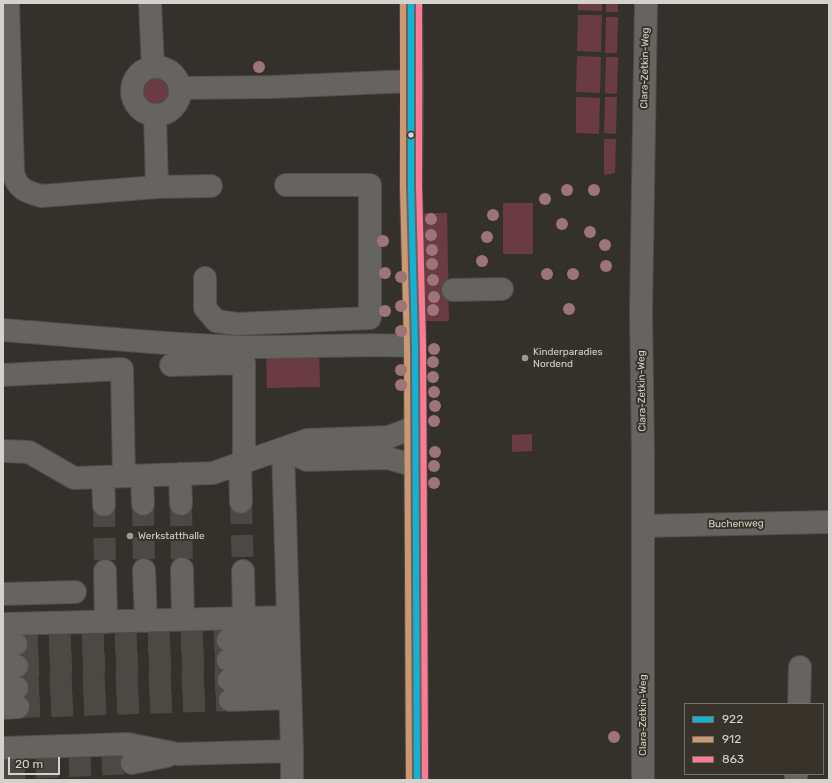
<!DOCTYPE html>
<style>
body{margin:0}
#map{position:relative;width:832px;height:783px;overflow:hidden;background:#34312d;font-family:Rubik,sans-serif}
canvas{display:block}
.frame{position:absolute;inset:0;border:4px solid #d5d2cd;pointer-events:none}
.legend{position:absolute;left:684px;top:703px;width:140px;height:72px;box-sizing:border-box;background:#37322a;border:1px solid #76726b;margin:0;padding:5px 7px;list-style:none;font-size:12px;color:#d5d2cd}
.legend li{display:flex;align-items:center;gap:8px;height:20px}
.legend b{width:20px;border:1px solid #76726b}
.scale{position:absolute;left:8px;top:757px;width:52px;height:18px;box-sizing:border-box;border:2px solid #d5d2cd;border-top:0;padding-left:5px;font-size:12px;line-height:14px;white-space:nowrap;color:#d5d2cd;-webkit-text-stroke:3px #37322a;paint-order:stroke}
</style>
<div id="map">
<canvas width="832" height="783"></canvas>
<div class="frame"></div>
<ul class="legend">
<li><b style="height:5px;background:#13b2d5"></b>922</li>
<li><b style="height:5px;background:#cd976f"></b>912</li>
<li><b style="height:5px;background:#fe7a93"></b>863</li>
</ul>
<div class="scale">20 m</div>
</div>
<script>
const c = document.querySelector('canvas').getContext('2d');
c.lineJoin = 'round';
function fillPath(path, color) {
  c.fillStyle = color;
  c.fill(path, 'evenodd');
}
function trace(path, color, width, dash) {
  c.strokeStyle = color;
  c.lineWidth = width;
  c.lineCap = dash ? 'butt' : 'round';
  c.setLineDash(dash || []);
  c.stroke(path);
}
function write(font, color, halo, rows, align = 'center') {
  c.font = font + ' Rubik,sans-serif';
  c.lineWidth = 4;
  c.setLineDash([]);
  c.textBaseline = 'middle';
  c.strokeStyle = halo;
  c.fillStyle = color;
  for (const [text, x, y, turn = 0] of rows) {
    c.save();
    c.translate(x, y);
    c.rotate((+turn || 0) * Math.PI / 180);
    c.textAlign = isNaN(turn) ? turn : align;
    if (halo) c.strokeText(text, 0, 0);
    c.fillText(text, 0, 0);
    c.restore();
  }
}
fillPath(new Path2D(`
 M 578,3 L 602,3 L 602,11 L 578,10 Z
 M 606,3 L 618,3 L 618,12 L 606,12 Z
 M 578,15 L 602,15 L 601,52 L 577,51 Z
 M 606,17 L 618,17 L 617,53 L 605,53 Z
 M 577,56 L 601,57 L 600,93 L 576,92 Z
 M 606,57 L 618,57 L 617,94 L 605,93 Z
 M144 91a13 13 0 1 1 26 0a13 13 0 1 1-26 0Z
 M 576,97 L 600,98 L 599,134 L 576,133 Z
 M 605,97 L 617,97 L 616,134 L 604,133 Z
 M 604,139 L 616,139 L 615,173 L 604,175 Z
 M 503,203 L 533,203 L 533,254 L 503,254 Z
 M 424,213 L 447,213 L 449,321 L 425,321 Z
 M 319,350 L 320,387 L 267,388 L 266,351 Z
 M 532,434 L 532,451 L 512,452 L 512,435 Z`), '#6a3b42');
trace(new Path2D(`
 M 241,502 L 243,571
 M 143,504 L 144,570
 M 181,504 L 182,569
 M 104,505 L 105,571
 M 16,644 L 228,640
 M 17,666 L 228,660
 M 17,688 L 229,680
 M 18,707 L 230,700
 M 3,769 L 132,763`), '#4c4945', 22, [22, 11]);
const minor = new Path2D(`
 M 8,3 L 13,172 C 17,189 26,192 42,196 L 157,187
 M 150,3 L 153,67
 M 411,3 L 412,90 L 411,187 L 415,346 L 417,780
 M132 91a24 24 0 1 1 48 0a24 24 0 1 1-48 0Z
 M 181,88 L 272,87 L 412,81
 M 155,115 L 157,187 L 211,186
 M 205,278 L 205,308 L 216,321 L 237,324 L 370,318 L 370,185 L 286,185
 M 453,290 L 502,289
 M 3,330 C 83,336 164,345 245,347 C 301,348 358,343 415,346
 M 171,365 L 244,363 L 244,462
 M 3,375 L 122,369 L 124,476
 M 283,449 L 292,751 L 292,780
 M 283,449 L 307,460 L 388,458 L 415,466
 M 3,451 L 29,452 L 74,478 L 213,473 L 307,440 L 389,437 L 415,427
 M 240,464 L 241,502
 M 180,474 L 181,504
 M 142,476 L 143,504
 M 103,477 L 104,505
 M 643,526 L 829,522
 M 182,569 L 183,620
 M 144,570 L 146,621
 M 105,571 L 106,622
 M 243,571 L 244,618
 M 3,594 L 75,592
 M 3,624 L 288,617
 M 228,640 L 288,636
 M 3,644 L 16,644
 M 228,660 L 289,657
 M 3,666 L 17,666
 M 229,680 L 289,678
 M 3,688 L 17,688
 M 230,700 L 290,698
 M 799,704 L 800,667
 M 3,708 L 18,707
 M 3,748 L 128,744 L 178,754 L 292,751
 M 132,763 L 167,756
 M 643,780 L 643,456 L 641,312 L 646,3
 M 796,780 L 796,774`);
trace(minor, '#504e4a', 24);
trace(minor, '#656461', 22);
trace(new Path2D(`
 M 411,3 L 411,187 L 415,346 L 417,780`), '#13b2d5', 6);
trace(new Path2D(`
 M 403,3 L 403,187 L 407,346 L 409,780`), '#cd976f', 6);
trace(new Path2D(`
 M 419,3 L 419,187 L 423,346 L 425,780`), '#fe7a93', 6);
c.fillStyle = '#9d7477';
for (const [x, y] of [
 [259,67],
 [567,190],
 [594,190],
 [545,199],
 [493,215],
 [431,219],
 [562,224],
 [590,232],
 [431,235],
 [487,237],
 [383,241],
 [605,245],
 [432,250],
 [482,261],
 [432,264],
 [606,266],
 [385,273],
 [547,274],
 [573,274],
 [401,277],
 [433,280],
 [434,297],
 [401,306],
 [569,309],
 [433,310],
 [385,311],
 [401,331],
 [434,349],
 [433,362],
 [401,370],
 [433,377],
 [401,385],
 [434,392],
 [435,406],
 [434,421],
 [435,452],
 [434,466],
 [434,483],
 [614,737]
]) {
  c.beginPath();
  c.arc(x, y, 6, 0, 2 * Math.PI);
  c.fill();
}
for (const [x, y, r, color] of [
 [411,135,3.5,"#d5d2cd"],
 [525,358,4,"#9d9a95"],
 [130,536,4,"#9d9a95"]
]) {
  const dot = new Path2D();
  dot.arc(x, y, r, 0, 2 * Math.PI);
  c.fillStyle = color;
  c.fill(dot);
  trace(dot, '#37322a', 1.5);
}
write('10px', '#d5d2cd', '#37322a', [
 ["Clara-Zetkin-Weg",645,68,-89],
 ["Clara-Zetkin-Weg",642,391,-91],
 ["Buchenweg",736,524,-1],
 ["Clara-Zetkin-Weg",643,715,-90]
]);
write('10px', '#d5d2cd', '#37322a', [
 ["Kinderparadies",533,352],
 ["Nordend",533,364],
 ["Werkstatthalle",138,536]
], 'left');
</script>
